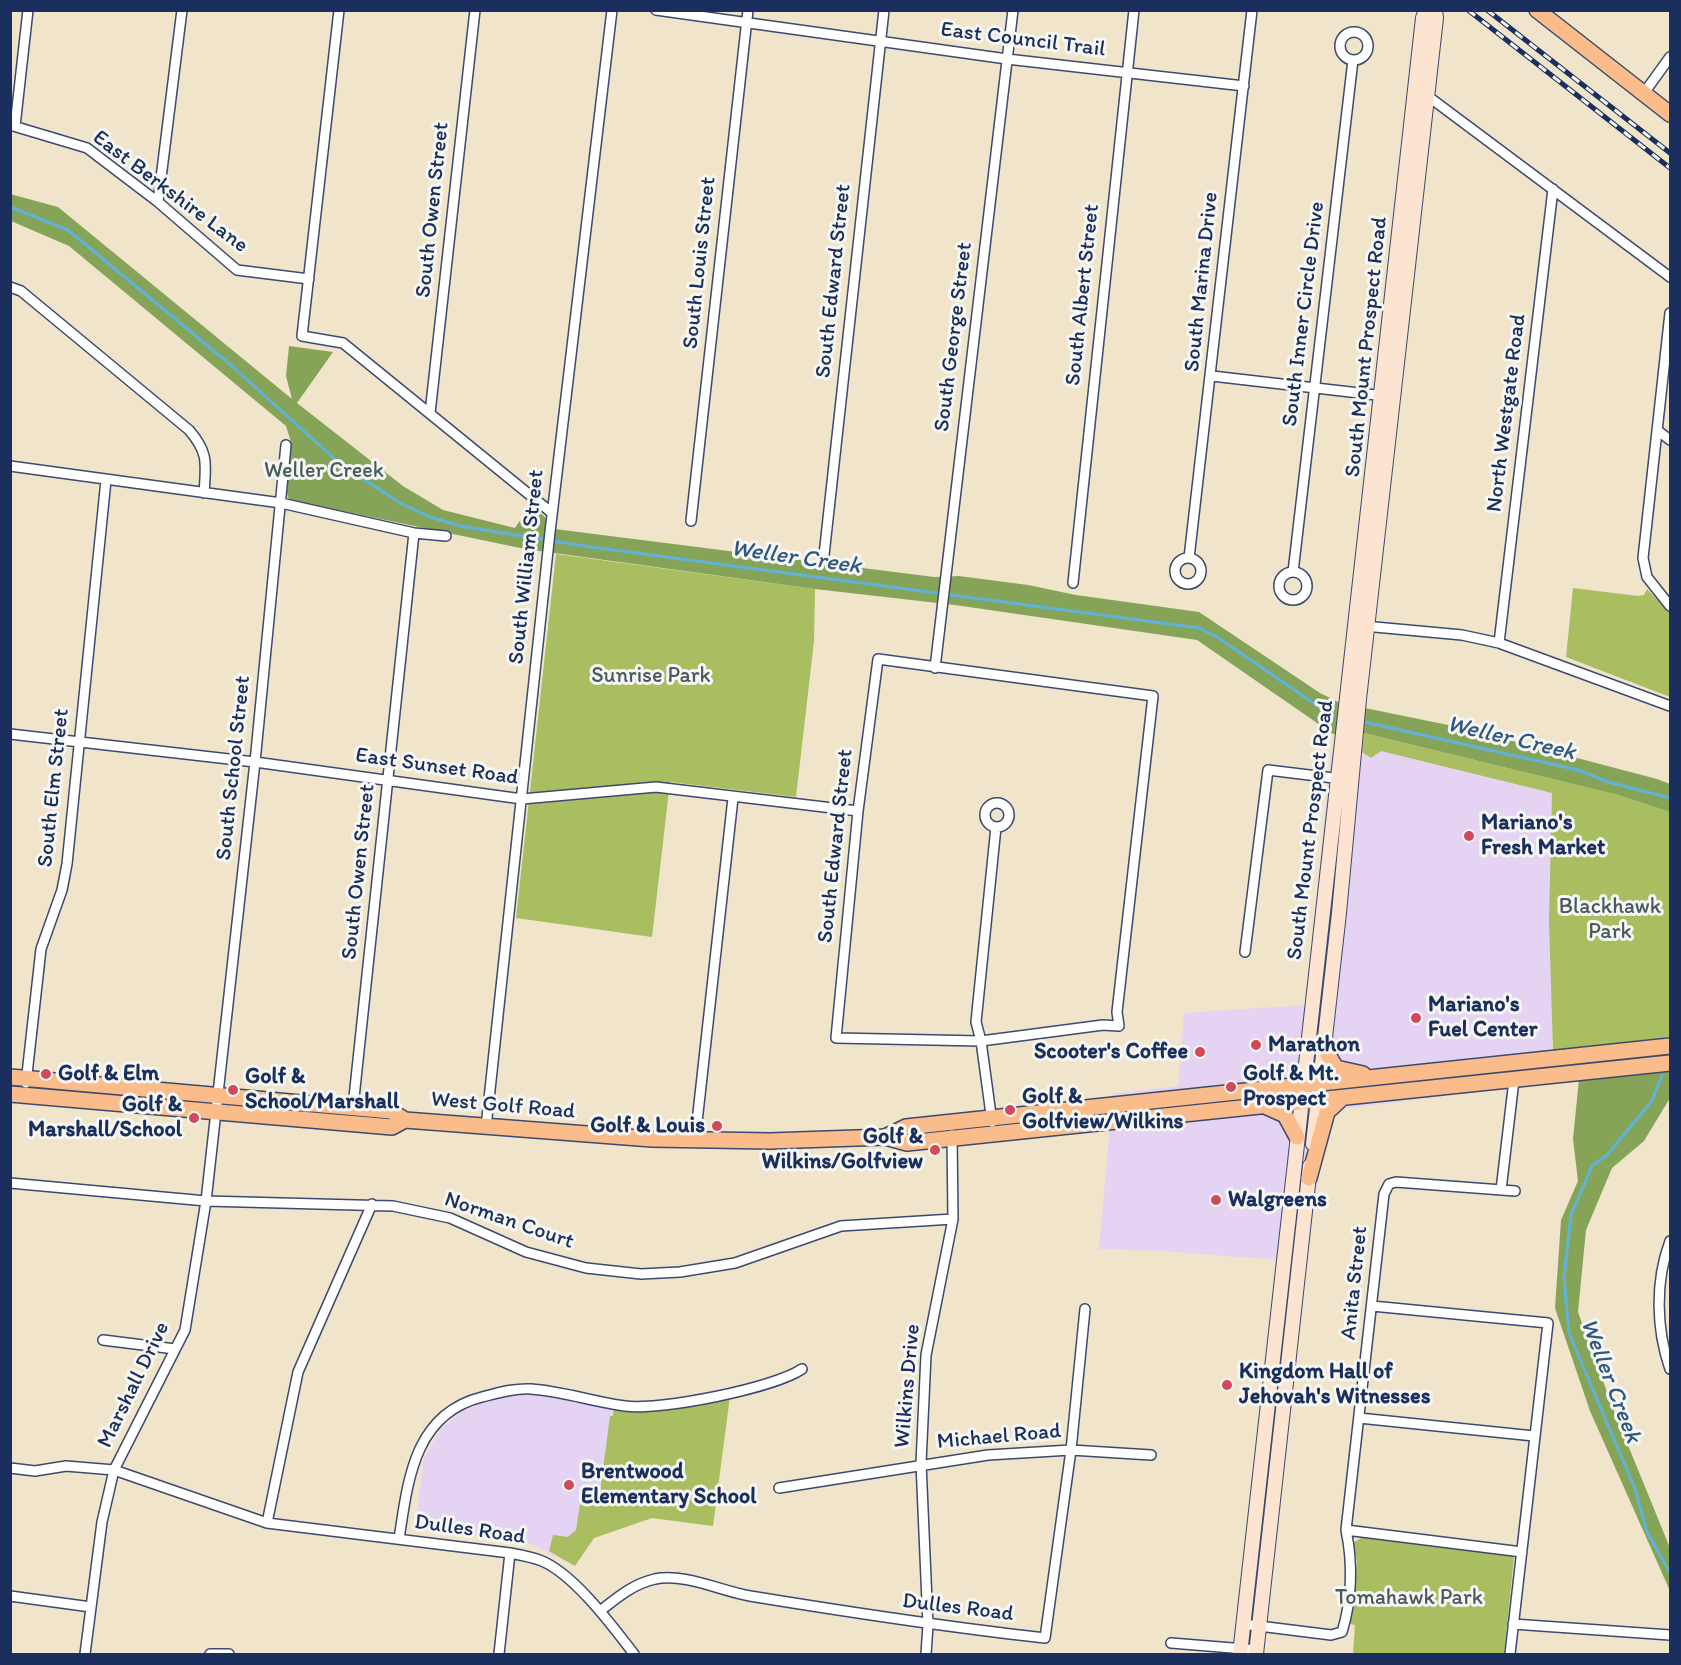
<!DOCTYPE html>
<style>
body{margin:0}
#map{position:relative;width:1681px;height:1665px;overflow:hidden;background:#f0e4ca;font-family:Itim,sans-serif}
canvas{display:block}
.frame{position:absolute;inset:0;border:12px solid #1b2f5e;pointer-events:none}
</style>
<div id="map">
<canvas width="1681" height="1665"></canvas>
<div class="frame"></div>
</div>
<script>
const c = document.querySelector('canvas').getContext('2d');
c.lineJoin = 'round';
function fillPath(path, color) {
  c.fillStyle = color;
  c.fill(path, 'evenodd');
}
function trace(path, color, width, dash) {
  c.strokeStyle = color;
  c.lineWidth = width;
  c.lineCap = dash ? 'butt' : 'round';
  c.setLineDash(dash || []);
  c.stroke(path);
}
function write(font, color, halo, rows, align = 'center') {
  c.font = font + ' Itim,sans-serif';
  c.lineWidth = 6;
  c.setLineDash([]);
  c.textBaseline = 'middle';
  c.strokeStyle = halo;
  c.fillStyle = color;
  for (const [text, x, y, turn = 0] of rows) {
    c.save();
    c.translate(x, y);
    c.rotate((+turn || 0) * Math.PI / 180);
    c.textAlign = isNaN(turn) ? turn : align;
    if (halo) c.strokeText(text, 0, 0);
    c.fillText(text, 0, 0);
    c.restore();
  }
}
fillPath(new Path2D(`
 M 1381,750 L 1552,793 L 1552,1082 L 1335,1110 L 1328,1121 L 1305,1262 L 1163,1251 L 1099,1249 L 1113,1094 L 1178,1086 L 1184,1013 L 1306,1005 L 1331,752 L 1362,752 L 1371,758 Z
 M 528,1393 L 614,1409 L 644,1409 L 713,1526 L 652,1518 L 594,1538 L 575,1566 L 527,1542 L 415,1527 L 424,1458 L 441,1428 L 462,1412 L 492,1398 Z`), '#e4d3f2');
fillPath(new Path2D(`
 M 556,554 L 815,589 L 814,641 L 796,797 L 670,782 L 652,937 L 516,918 Z
 M 1573,588 L 1638,596 L 1644,595 L 1647,589 L 1670,613 L 1670,697 L 1566,657 Z
 M 1364,733 L 1618,795 L 1670,812 L 1670,1037 L 1553,1051 L 1549,921 L 1552,793 L 1381,751 L 1371,758 L 1362,752 Z
 M 730,1396 L 713,1526 L 652,1518 L 594,1538 L 575,1566 L 549,1551 L 553,1535 L 568,1537 L 576,1530 L 581,1498 L 599,1500 L 610,1416 L 613,1416 L 614,1409 L 644,1409 Z
 M 1364,1536 L 1507,1554 L 1514,1557 L 1504,1654 L 1353,1654 L 1355,1625 L 1350,1624 L 1357,1562 L 1353,1543 Z`), '#a9bd61');
fillPath(new Path2D(`
 M 10,194 L 58,207 L 292,399 L 286,376 L 289,346 L 333,352 L 297,403 L 403,486 L 443,510 L 515,528 L 530,505 L 545,517 L 547,528 L 934,577 L 959,576 L 1028,585 L 1076,595 L 1199,612 L 1320,693 L 1340,703 L 1463,728 L 1657,779 L 1670,784 L 1670,812 L 1618,795 L 1364,733 L 1333,734 L 1197,640 L 955,605 L 815,589 L 525,549 L 294,501 L 288,498 L 287,492 L 291,442 L 286,426 L 69,246 L 11,221 Z
 M 1670,1032 L 1670,1098 L 1644,1141 L 1612,1168 L 1586,1230 L 1578,1312 L 1614,1411 L 1670,1548 L 1670,1591 L 1590,1411 L 1555,1308 L 1561,1220 L 1578,1181 L 1573,1139 L 1579,1079 L 1649,1071 L 1670,1037 Z`), '#86a457');
trace(new Path2D(`
 M 10,207 L 68,230 L 232,366 L 338,462 L 400,503 L 430,517 L 460,526 L 591,547 L 1199,628 L 1217,637 L 1334,717
 M 1360,721 L 1578,770 L 1608,782 L 1670,798
 M 1662,1076 L 1651,1102 L 1607,1155 L 1592,1166 L 1571,1215 L 1564,1277 L 1569,1333 L 1635,1489 L 1647,1532 L 1670,1573`), '#5fb3db', 3);
const street = new Path2D(`
 M 339,10 L 302,336 L 343,343 L 552,513
 M 656,10 L 1007,59 L 1244,86
 M1340 46a14 14 0 1 1 28 0a14 14 0 1 1-28 0Z
 M 1644,93 L 1670,57
 M 1425,94 L 1670,277
 M 10,125 L 87,148 L 158,202 L 237,270 L 309,279
 M 15,126 L 28,10
 M 158,202 L 182,10
 M 10,287 L 21,291 L 189,430 C 209,453 206,464 204,493
 M 1670,313 L 1643,558 L 1647,577 L 1670,606
 M 1212,376 L 1385,396
 M 430,413 L 475,10
 M 1657,430 L 1670,440
 M 10,466 L 281,503 L 414,533 L 446,536
 M 691,521 L 748,10
 M 824,555 L 884,10
 M1175 571a13 13 0 1 1 26 0a13 13 0 1 1-26 0Z
 M 1189,558 L 1252,10
 M 1293,572 L 1353,60
 M1279 586a14 14 0 1 1 28 0a14 14 0 1 1-28 0Z
 M 1073,583 L 1134,10
 M 1364,626 L 1462,635 L 1499,643 L 1670,706
 M 1499,643 L 1553,189
 M 878,659 L 1153,696 L 1117,1012 L 1119,1026 L 1103,1025 L 981,1041 L 836,1038 L 858,811 Z
 M 935,668 L 1013,10
 M 10,734 L 255,762 L 522,799 L 656,787 L 858,811
 M985 815a12 12 0 1 1 24 0a12 12 0 1 1-24 0Z
 M 1245,952 L 1268,770 L 1342,779
 M 26,1083 L 41,949 L 62,890 L 67,864 L 106,480
 M 353,1107 L 414,533
 M 992,1122 L 981,1041 L 976,1022 L 996,827
 M 486,1127 L 550,532 L 612,10
 M 695,1140 L 733,798
 M 10,1183 L 206,1201 L 393,1206 L 450,1218 L 526,1252 L 586,1268 L 641,1274 L 680,1272 L 735,1263 L 841,1226 L 953,1219
 M 1501,1190 L 1514,1080
 M 1670,1241 C 1655,1281 1656,1329 1670,1369
 M 1372,1306 L 1548,1323 L 1510,1654
 M 103,1340 L 175,1349
 M 1359,1418 L 1534,1436
 M 10,1468 L 35,1471 L 66,1466 L 114,1470 L 267,1523 L 510,1553 C 521,1555 532,1557 542,1561 C 575,1575 613,1627 634,1654
 M 779,1488 L 988,1455 L 1071,1450 L 1151,1455
 M 267,1523 L 298,1372 L 372,1204
 M 1346,1530 L 1522,1552
 M 399,1539 C 408,1480 414,1414 482,1397 C 498,1393 514,1388 531,1389 C 562,1391 594,1402 625,1406 C 660,1411 774,1388 802,1369
 M 10,1596 L 91,1607
 M 600,1611 C 618,1597 633,1584 655,1579 C 685,1573 721,1591 750,1596 C 848,1612 946,1627 1045,1638 L 1071,1450 L 1085,1309
 M 1243,1624 L 1331,1635 L 1342,1632 C 1352,1600 1353,1563 1346,1530 L 1384,1194 L 1389,1184 L 1396,1182 L 1515,1191
 M 1513,1624 L 1670,1635
 M 1171,1643 L 1257,1650
 M 85,1654 L 102,1522 L 114,1470 L 185,1330 L 206,1201 L 255,762 L 286,445
 M 210,1654 L 229,1654
 M 499,1654 L 510,1553
 M 926,1654 L 928,1625 L 921,1463 L 926,1355 L 953,1219 L 952,1135`);
const secondary = new Path2D(`
 M 1313,1144 L 1339,913 L 1359,699 L 1436,18 L 1435,10
 M 1240,1654 L 1423,18 L 1426,10
 M 1256,1654 L 1310,1166`);
const primary = new Path2D(`
 M 1537,10 L 1670,114
 M 1325,1041 L 1328,1055 L 1336,1068 L 1363,1074
 M 10,1077 L 391,1111 L 405,1120 L 652,1139 L 770,1141 L 885,1137 L 907,1143 L 1670,1063
 M 10,1094 L 392,1127 L 405,1120
 M 1267,1107 L 1285,1115 L 1297,1137
 M 885,1137 L 906,1127 L 1670,1046
 M 1309,1178 L 1327,1112 L 1341,1099`);
trace(street, '#3b4a6e', 12);
trace(secondary, '#3b4a6e', 16);
trace(primary, '#3b4a6e', 18);
trace(street, '#fff', 9);
trace(secondary, '#fde4d1', 14);
trace(primary, '#fabc8b', 15);
const rail = new Path2D(`
 M 1468,10 L 1670,168
 M 1487,10 L 1670,153`);
trace(rail, '#1b2f5e', 5);
trace(rail, '#f6f6f2', 3, [9]);
for (const [x, y, r, color] of [
 [1469,836,6,"#d1495b"],
 [1416,1018,6,"#d1495b"],
 [1256,1045,6,"#d1495b"],
 [1200,1052,6,"#d1495b"],
 [46,1074,6,"#d1495b"],
 [1231,1087,6,"#d1495b"],
 [233,1090,6,"#d1495b"],
 [1010,1110,6,"#d1495b"],
 [194,1118,6,"#d1495b"],
 [717,1126,6,"#d1495b"],
 [935,1150,6,"#d1495b"],
 [1216,1200,6,"#d1495b"],
 [1227,1385,6,"#d1495b"],
 [569,1485,6,"#d1495b"]
]) {
  const dot = new Path2D();
  dot.arc(x, y, r, 0, 2 * Math.PI);
  c.fillStyle = color;
  c.fill(dot);
  trace(dot, '#f6f6f2', 2);
}
write('22px', '#1b2f5e', '#f6f6f2', [
 ["East Council Trail",1023,40,7],
 ["East Berkshire Lane",170,192,37],
 ["South Owen Street",433,210,-84],
 ["South Louis Street",700,263,-84],
 ["South Edward Street",834,281,-84],
 ["South Marina Drive",1202,282,-84],
 ["South Albert Street",1083,295,-84],
 ["South Inner Circle Drive",1304,314,-83],
 ["South George Street",954,337,-83],
 ["South Mount Prospect Road",1367,347,-84],
 ["North Westgate Road",1507,413,-83],
 ["South William Street",527,567,-84],
 ["East Sunset Road",437,767,8],
 ["South School Street",234,768,-84],
 ["South Elm Street",54,788,-84],
 ["South Mount Prospect Road",1311,830,-83],
 ["South Edward Street",836,846,-84],
 ["South Owen Street",359,872,-84],
 ["West Golf Road",503,1106,5],
 ["Norman Court",509,1221,19],
 ["Anita Street",1355,1283,-84],
 ["Marshall Drive",134,1385,-64],
 ["Wilkins Drive",908,1386,-85],
 ["Michael Road",999,1437,-5],
 ["Dulles Road",470,1530,8],
 ["Dulles Road",958,1608,7]
]);
write('22px', '#465a5f', '#f6f6f2', [
 ["Weller Creek",324,471],
 ["Sunrise Park",651,676],
 ["Blackhawk",1610,907],
 ["Park",1610,932],
 ["Tomahawk Park",1409,1598]
]);
write('bold 22px', '#1b2f5e', '#f6f6f2', [
 ["Mariano's",1481,823],
 ["Fresh Market",1481,848],
 ["Mariano's",1428,1005],
 ["Fuel Center",1428,1030],
 ["Marathon",1268,1045],
 ["Scooter's Coffee",1188,1052,"right"],
 ["Golf & Elm",58,1074],
 ["Golf & Mt.",1243,1074],
 ["Prospect",1243,1099],
 ["Golf &",245,1077],
 ["School/Marshall",245,1102],
 ["Golf &",1022,1097],
 ["Golfview/Wilkins",1022,1122],
 ["Golf &",182,1105,"right"],
 ["Marshall/School",182,1130,"right"],
 ["Golf & Louis",705,1126,"right"],
 ["Golf &",923,1137,"right"],
 ["Wilkins/Golfview",923,1162,"right"],
 ["Walgreens",1228,1200],
 ["Kingdom Hall of",1239,1372],
 ["Jehovah's Witnesses",1239,1397],
 ["Brentwood",581,1472],
 ["Elementary School",581,1497]
], 'left');
write('italic 24px', '#2f5784', '#f6f6f2', [
 ["Weller Creek",796,558,8],
 ["Weller Creek",1511,739,13],
 ["Weller Creek",1610,1381,69]
]);
</script>
